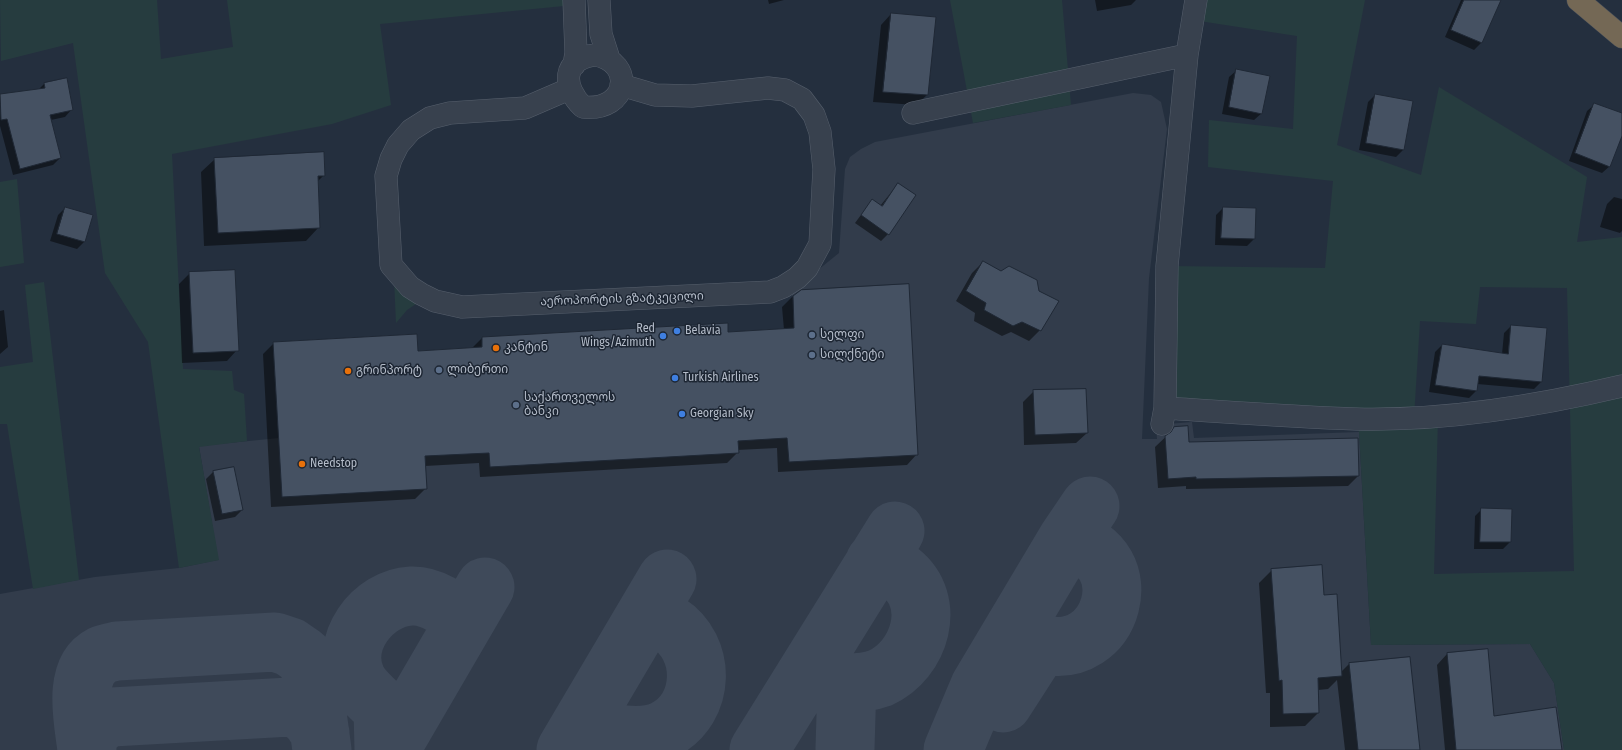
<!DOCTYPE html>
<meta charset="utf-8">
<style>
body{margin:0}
canvas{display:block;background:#242f3e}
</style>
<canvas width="1622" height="750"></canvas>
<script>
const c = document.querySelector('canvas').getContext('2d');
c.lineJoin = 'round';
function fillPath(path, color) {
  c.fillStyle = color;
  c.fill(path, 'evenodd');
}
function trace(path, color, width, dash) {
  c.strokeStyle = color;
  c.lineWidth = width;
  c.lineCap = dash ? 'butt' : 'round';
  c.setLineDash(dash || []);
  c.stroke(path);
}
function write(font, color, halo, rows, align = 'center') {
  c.font = font + ' "Fira Sans Condensed","Noto Sans Georgian",sans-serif';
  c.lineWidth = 3;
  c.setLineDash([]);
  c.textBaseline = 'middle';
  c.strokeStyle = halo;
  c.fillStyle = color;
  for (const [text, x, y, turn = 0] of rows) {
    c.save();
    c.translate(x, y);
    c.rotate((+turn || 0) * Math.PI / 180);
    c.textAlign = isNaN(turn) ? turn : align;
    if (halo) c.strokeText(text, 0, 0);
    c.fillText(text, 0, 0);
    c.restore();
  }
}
fillPath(new Path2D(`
 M 1133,93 L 1151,95 L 1161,102 L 1167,129 L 1149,278 L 1142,439 L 1157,439 L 1156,425 L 1192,422 L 1194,438 L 1359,432 L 1371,645 L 1530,644 L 1554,683 L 1564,750 L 0,750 L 0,594 L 95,577 L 179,568 L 218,560 L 199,446 L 279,438 L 273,342 L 417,334 L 418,351 L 482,347 L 482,337 L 728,323 L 728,332 L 794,328 L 792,291 L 839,253 L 845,169 L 850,157 L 861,149 L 875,142 Z`), '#323c4b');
fillPath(new Path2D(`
 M 0,0 L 157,0 L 161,59 L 233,47 L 227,0 L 574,0 L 574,5 L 380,24 L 391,105 L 332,124 L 172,154 L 183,369 L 232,371 L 234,390 L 244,394 L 247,441 L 199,447 L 219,560 L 179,568 L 148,342 L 105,273 L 73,43 L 1,61 Z
 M 950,0 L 1062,0 L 1071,105 L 973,123 Z
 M 1196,0 L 1365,0 L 1337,145 L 1421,175 L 1439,87 L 1587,177 L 1577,242 L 1622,237 L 1622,750 L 1564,750 L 1554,683 L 1530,644 L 1371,645 L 1359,432 L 1356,419 L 1165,408 L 1167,266 L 1325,268 L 1333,181 L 1208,167 L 1209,120 L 1293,129 L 1297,36 L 1193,20 ZM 1480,287 L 1567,288 L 1574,571 L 1434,574 L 1438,416 L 1414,417 L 1420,321 L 1476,324 Z
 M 17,179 L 24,263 L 0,267 L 0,182 Z
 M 394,278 L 419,302 L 407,310 L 396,323 Z
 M 44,282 L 79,580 L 33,589 L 7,424 L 0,424 L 0,367 L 33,362 L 25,285 Z`), '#263c3f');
fillPath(new Path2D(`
 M 768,0 L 784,0 L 769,4 Z
 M 1095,0 L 1136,0 L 1131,5 L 1097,11 Z
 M 1461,0 L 1500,0 L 1481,43 L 1474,50 L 1445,37 Z
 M 891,14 L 927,95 L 916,105 L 873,102 L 881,25 Z
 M 1237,70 L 1262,113 L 1254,120 L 1222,114 L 1229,77 Z
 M 66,80 L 72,109 L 65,117 L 51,120 L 60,158 L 53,165 L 13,175 L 0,126 L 0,95 L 38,90 L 44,84 Z
 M 1375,95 L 1412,102 L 1403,150 L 1396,157 L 1359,150 L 1368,102 Z
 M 1595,104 L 1622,114 L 1622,133 L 1610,166 L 1602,173 L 1569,161 L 1587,111 Z
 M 215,159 L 324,175 L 317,182 L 319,227 L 306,241 L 204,246 L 201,172 Z
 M 898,184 L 888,234 L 881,241 L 855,223 L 872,200 L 880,206 Z
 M 1614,197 L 1622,199 L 1622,231 L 1620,233 L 1600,227 L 1607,204 Z
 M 65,208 L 84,242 L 77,249 L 50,241 L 58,215 Z
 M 1223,208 L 1255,209 L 1254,239 L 1247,246 L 1215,245 L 1216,215 Z
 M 983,262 L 1040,330 L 1029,341 L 1011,332 L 1002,336 L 974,321 L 975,313 L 956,301 L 972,273 Z
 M 190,273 L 237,350 L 227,361 L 182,363 L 179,284 Z
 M 793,296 L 917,454 L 907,465 L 778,472 L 777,448 L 737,450 L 737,453 L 727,463 L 480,477 L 479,463 L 425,466 L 426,488 L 415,499 L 271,507 L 263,354 L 274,343 L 417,352 L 471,349 L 482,338 L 727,333 L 784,330 L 782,307 Z
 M 4,310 L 8,347 L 0,354 L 0,311 Z
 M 1511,326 L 1541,382 L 1534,389 L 1477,384 L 1476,391 L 1469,398 L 1429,392 L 1435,352 L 1442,345 L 1502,354 L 1504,333 Z
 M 1034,391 L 1087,433 L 1076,443 L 1024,445 L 1023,402 Z
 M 1175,428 L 1188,443 L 1357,439 L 1358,476 L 1348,486 L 1186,489 L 1186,486 L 1158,488 L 1155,447 Z
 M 213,472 L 242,510 L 235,517 L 215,521 L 206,479 Z
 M 1482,509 L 1511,510 L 1510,542 L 1503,549 L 1474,549 L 1475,516 Z
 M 1272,570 L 1323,596 L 1341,672 L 1349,664 L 1409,658 L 1419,750 L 1345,750 L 1337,680 L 1328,689 L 1318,690 L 1318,713 L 1305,726 L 1270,727 L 1270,693 L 1266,693 L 1259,583 Z
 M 1447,654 L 1493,717 L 1561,750 L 1445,750 L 1437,665 Z`), '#0007');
trace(new Path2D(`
 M 1003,703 L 1041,644 C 1113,664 1144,555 1067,540
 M 86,742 C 92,729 99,721 112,717 L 290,707 C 308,713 311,718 320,733
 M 845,748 L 847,683 C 859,683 869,682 880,678 C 920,660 938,602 900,572 C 893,567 884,564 875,562
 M 87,750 C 84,723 71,671 102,655 C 106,653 112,652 117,651 L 275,642 L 290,647 L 303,656 L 311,669 L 322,750
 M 384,750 L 383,709 C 375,701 362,690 357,680 C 339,643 372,598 411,596 C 432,595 450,609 464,622
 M 390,750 L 485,587
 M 566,750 L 667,579
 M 624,750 L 625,735 C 638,736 652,736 664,730 C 706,708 707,648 668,623 C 661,619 652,618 645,617
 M 759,750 L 895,531
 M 953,750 L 980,686 L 1067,540 L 1090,506`), '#3f4a5a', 59);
const building = new Path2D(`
 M 1464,0 L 1501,0 L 1482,43 L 1451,30 Z
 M 891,13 L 936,17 L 928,95 L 883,92 Z
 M 1236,69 L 1270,76 L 1262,114 L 1229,107 Z
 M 67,78 L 73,110 L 50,115 L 61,158 L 20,169 L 7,119 L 1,120 L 0,94 L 45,88 L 44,83 Z
 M 1375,94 L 1413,101 L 1404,150 L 1366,143 Z
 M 1594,103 L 1622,113 L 1622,136 L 1610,167 L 1575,153 Z
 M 324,152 L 325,176 L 318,176 L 320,228 L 218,233 L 214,158 Z
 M 898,183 L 916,195 L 889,235 L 861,215 L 872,199 L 882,206 Z
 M 65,207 L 93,215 L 85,242 L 57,234 Z
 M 1223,207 L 1256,208 L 1255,239 L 1221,238 Z
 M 983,261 L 1001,271 L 1009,266 L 1037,280 L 1039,291 L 1059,301 L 1041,331 L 1022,322 L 1013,326 L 984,310 L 986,303 L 966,291 Z
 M 235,270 L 239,351 L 193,353 L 189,272 Z
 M 909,284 L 918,455 L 789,462 L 787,438 L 738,441 L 739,453 L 490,467 L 489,453 L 425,456 L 427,489 L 282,497 L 273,342 L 417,334 L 418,351 L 482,347 L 482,337 L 728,323 L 728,332 L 794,328 L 793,296 L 801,290 Z
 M 1511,325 L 1547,328 L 1542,382 L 1479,376 L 1477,391 L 1435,385 L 1442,344 L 1508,354 Z
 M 1086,389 L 1088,433 L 1035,435 L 1033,390 Z
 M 1188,426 L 1189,442 L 1358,438 L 1359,476 L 1196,479 L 1196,477 L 1168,479 L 1165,436 L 1171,432 L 1174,427 Z
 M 234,467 L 243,510 L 222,514 L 213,471 Z
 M 1481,508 L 1512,509 L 1511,542 L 1480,542 Z
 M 1322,565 L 1324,595 L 1337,594 L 1342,676 L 1318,678 L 1319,713 L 1283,714 L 1282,680 L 1279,681 L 1271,569 Z
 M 1488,649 L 1494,716 L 1556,707 L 1562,750 L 1456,750 L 1447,653 Z
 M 1410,657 L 1420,750 L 1358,750 L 1349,663 Z`);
fillPath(building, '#455162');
trace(building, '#1f2835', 1);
const minor = new Path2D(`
 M 574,0 L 576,53 L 574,65
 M 599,0 L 601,34 L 609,59
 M 595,55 C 635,62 629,112 583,107 C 562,87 562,59 595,55 Z
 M 569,89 L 525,108 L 450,113 L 430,118 L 411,130 L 398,145 L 391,159 L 386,176 L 391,265 L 410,287 L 421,294 L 435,301 L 462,307 L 770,292 L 783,287 L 797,278 L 807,268 L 820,244 L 824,169 L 820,132 L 814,115 L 802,99 L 785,90 L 768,88 L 692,96 L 655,95 L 621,85
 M 913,113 L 1187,55
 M 1165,408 C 1229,412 1292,417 1356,419 C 1442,421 1538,406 1622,386
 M 1162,424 L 1165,408 L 1167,266 L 1187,55 L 1196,0`);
const highway = new Path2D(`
 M 1578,0 L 1622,37`);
trace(minor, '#565f6c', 23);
trace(highway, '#434c59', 23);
trace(minor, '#38414e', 22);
trace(highway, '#746855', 22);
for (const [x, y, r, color] of [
 [677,331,4,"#3f7fe0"],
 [812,335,4,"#5c6f8a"],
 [663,336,4,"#3f7fe0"],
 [496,348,4,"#e8710a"],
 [812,355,4,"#5c6f8a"],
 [439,370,4,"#5c6f8a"],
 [348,371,4,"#e8710a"],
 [675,378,4,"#3f7fe0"],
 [516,405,4,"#5c6f8a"],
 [682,414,4,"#3f7fe0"],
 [302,464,4,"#e8710a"]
]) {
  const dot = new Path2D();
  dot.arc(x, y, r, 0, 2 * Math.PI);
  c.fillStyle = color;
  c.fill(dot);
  trace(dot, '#1d2633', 1.5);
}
write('12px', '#b4bcc9', '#1d2633', [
 ["აეროპორტის გზატკეცილი",622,299,-2]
]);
write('12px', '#b4bcc9', '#1d2633', [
 ["Red",655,329,"right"],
 ["Wings/Azimuth",655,343,"right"],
 ["Belavia",685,331],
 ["სელფი",820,335],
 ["კანტინ",504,348],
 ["სილქნეტი",820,355],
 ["ლიბერთი",447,370],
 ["გრინპორტ",356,371],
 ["Turkish Airlines",683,378],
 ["საქართველოს",524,398],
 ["ბანკი",524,412],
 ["Georgian Sky",690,414],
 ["Needstop",310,464]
], 'left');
</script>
